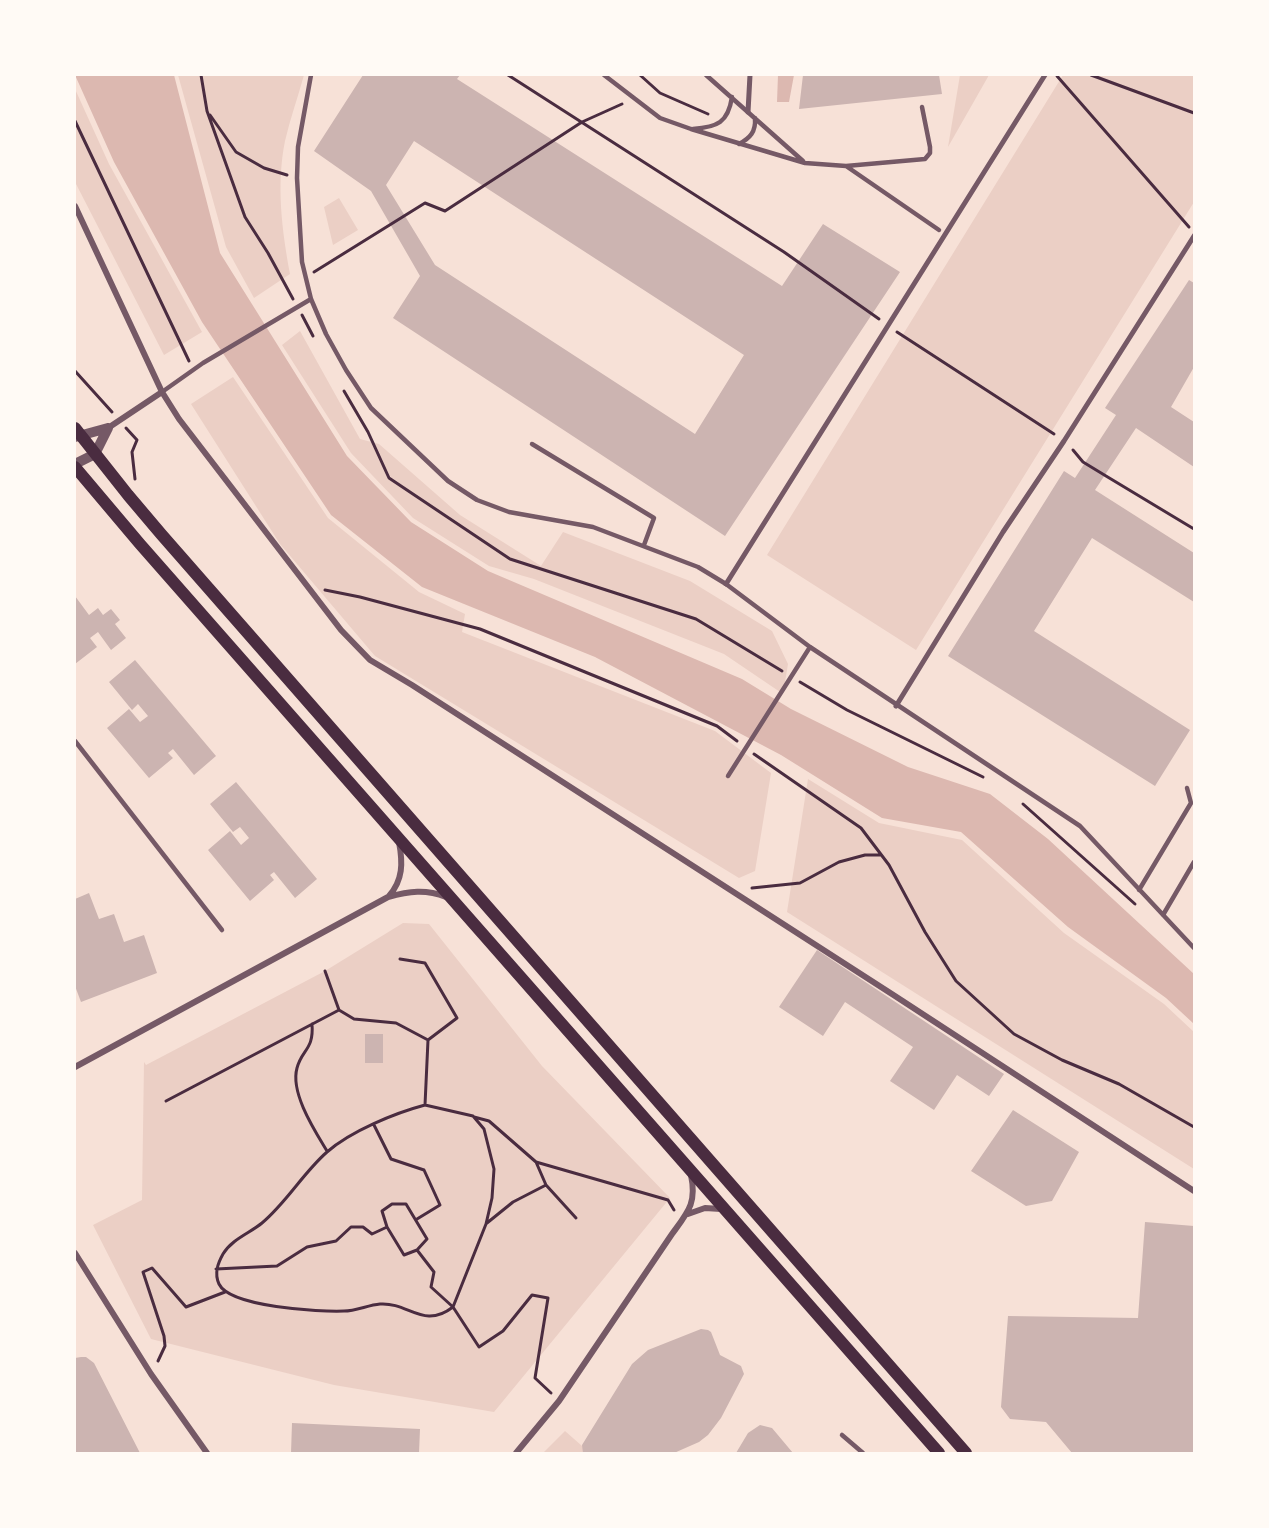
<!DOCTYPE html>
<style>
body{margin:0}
#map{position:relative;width:1269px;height:1528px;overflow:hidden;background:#f7e1d7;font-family:"Golos Text",sans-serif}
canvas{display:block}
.frame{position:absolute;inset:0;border:76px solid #fffaf5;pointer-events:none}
</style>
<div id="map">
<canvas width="1269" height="1528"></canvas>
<div class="frame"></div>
</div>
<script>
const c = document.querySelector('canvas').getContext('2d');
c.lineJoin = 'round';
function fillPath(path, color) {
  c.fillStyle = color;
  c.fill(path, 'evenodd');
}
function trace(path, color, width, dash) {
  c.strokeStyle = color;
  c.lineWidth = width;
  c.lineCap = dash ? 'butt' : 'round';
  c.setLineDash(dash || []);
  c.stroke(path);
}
fillPath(new Path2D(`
 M 178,75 L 304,75 C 298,97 290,119 285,141 C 276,185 282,231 290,274 L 254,298 L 226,247 Z
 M 960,75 L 989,75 L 948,147 Z
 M 1063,75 L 1194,75 L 1194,202 L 916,650 L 767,555 Z
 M 75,89 L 109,164 L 202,332 L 164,355 L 75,182 Z
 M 339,198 L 358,230 L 333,245 L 324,207 Z
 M 300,331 L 360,439 L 379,444 L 460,515 L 541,566 L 563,532 L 690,581 L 772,631 L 788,664 L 783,694 L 724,654 L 534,579 L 489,566 L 413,518 L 351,453 L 282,345 Z
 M 233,377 L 328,518 L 419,592 L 465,614 L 462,632 L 715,731 L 771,773 L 755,871 L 739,878 L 375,656 L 280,544 L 191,404 Z
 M 808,779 L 879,823 L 962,840 L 1064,933 L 1164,1004 L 1194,1032 L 1194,1169 L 787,912 Z
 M 403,923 L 429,924 L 542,1066 L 670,1198 L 494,1412 L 334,1385 L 151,1339 L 93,1225 L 142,1200 L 144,1062 L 146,1065 L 325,971 Z
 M 565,1431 L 590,1453 L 543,1453 Z`), '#ebcfc5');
fillPath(new Path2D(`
 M 75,75 L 174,75 L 220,253 L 347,456 L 411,522 L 488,571 L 742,679 L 791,709 L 908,767 L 990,794 L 1048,839 L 1194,974 L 1194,1024 L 1166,998 L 1068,927 L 961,832 L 882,818 L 781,755 L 595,657 L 422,587 L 331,515 L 202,322 L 114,162 Z
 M 778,75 L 794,75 L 789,102 L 777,102 Z`), '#dcb8b0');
fillPath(new Path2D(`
 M 363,75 L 460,75 L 457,79 L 782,286 L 823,224 L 900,272 L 725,536 L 393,318 L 420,276 L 371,191 L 314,151 ZM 414,141 L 744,355 L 695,434 L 435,265 L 386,185 Z
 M 803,75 L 939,75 L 942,94 L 799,109 Z
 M 1189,280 L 1194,283 L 1194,367 L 1171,407 L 1194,422 L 1194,467 L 1136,428 L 1095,490 L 1194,553 L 1194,602 L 1092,538 L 1034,631 L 1190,730 L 1155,786 L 948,656 L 1064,471 L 1075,478 L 1116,415 L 1105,408 Z
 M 75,596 L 89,615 L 98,608 L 103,615 L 111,609 L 120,620 L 115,624 L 126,638 L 111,650 L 98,632 L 90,638 L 97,647 L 75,664 Z
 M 135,660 L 216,756 L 194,775 L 173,749 L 168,753 L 173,758 L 149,778 L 107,728 L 129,709 L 140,722 L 148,716 L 138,704 L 132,710 L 109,682 Z
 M 236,782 L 317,879 L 295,898 L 274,872 L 270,875 L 274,880 L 250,901 L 208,850 L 230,831 L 241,845 L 249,838 L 240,827 L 233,832 L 210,804 Z
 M 89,893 L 99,919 L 114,914 L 124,942 L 144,935 L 157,973 L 81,1002 L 75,986 L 75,899 Z
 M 817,950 L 1004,1074 L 989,1096 L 957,1075 L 934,1110 L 890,1081 L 913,1047 L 845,1002 L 823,1036 L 779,1007 Z
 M 365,1034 L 383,1034 L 383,1063 L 365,1063 Z
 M 1013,1110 L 1079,1152 L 1052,1201 L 1026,1206 L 971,1171 Z
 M 1145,1222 L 1194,1226 L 1194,1453 L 1072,1453 L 1046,1422 L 1010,1419 L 1001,1407 L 1008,1316 L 1138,1318 Z
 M 701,1329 L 708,1330 L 711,1332 L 720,1355 L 741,1366 L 744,1374 L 721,1418 L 708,1435 L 699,1442 L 674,1453 L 583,1453 L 582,1445 L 632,1364 L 648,1350 Z
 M 81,1357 L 86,1357 L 94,1363 L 140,1453 L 75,1453 L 75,1358 Z
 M 292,1423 L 420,1429 L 419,1453 L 291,1453 Z
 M 760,1425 L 772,1428 L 793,1453 L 736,1453 L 748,1433 Z`), '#ccb4b1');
trace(new Path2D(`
 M 201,75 L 207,111 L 245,217 L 268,253 L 293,299
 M 508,75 L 784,252 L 879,319
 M 640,75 L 660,93 L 708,114
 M 1091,75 L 1194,113
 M 1057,76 L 1189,227
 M 210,115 L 236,152 L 264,168 L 287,175
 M 75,121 L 189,361
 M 314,272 L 425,203 L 445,211 L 582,122 L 622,104
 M 302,315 L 313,336
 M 897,332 L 1054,434
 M 75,371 L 112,412
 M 344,391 L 368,432 L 389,478 L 510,559 L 696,619 L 782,671
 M 126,428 L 137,440 L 132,452 L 135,479
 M 1073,450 L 1083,462 L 1106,476 L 1194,529
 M 325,590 L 360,597 L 480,629 L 717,726 L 737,741
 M 800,682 L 847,710 L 983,777
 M 754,754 L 861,828 L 889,865 L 925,932 L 956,981 L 1014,1034 L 1062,1060 L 1119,1084 L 1194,1127
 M 1023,804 L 1135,904
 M 752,888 L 800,883 L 839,862 L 865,855 L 881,855
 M 400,959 L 425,963 L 457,1018 L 428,1040
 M 325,971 L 339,1010 L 354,1019 L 396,1023 L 428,1040
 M 312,1024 C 314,1050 302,1049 297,1068 C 290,1093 315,1131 327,1151
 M 166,1101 L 339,1010
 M 425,1105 L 473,1116 L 484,1129 L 494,1169 L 492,1198 L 486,1224 L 453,1307 C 423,1330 409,1302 380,1304 C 368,1305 356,1311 344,1311 C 319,1312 230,1307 219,1284 C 214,1273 218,1263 223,1254 C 232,1239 250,1233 262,1223 C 287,1202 303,1173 327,1152 C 351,1131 395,1113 425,1105 L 428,1040
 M 474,1117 L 489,1121 L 536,1162 L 546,1185 L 513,1202 L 487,1223
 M 374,1125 L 391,1159 L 424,1170 L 440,1205 L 417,1219
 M 536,1162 L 668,1200 L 674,1210
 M 546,1185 L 576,1218
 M 392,1204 L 406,1204 L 427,1239 L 417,1250 L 404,1255 L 387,1227 L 382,1211 Z
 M 417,1250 L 434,1272 L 431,1287 L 453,1307 L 479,1347 L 503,1331 L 532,1295 L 548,1298 L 535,1378 L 551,1393
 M 216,1269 L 277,1266 L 307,1247 L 336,1241 L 351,1227 L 363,1227 L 372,1234 L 387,1227
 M 158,1361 L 165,1346 L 164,1336 L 143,1272 L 152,1268 L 186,1307 L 225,1292`), '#4a2c40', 3);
trace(new Path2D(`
 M 311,75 L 298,147 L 297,178 L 302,262 L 311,299 L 326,334 L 346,370 L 371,408 L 448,481 L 477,500 L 509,512 L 593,527 L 698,567 L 726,584 L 810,647 L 1080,826 L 1194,948
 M 604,75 L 660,118 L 691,129 L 805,163 L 846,166 L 939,230
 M 706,75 L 803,161
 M 693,129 C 717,127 728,123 732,97
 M 739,144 C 750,138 756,132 755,118
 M 846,166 L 925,159 L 930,153 L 930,147 L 922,107
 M 162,392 L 203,363 L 311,299
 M 532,444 L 654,518 L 644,545
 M 75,741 L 222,930
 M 728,776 L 810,647
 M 1139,890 L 1191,803 L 1187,788
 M 1163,915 L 1194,862
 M 842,1435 L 863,1453`), '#755966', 4.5);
trace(new Path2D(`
 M 748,112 L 750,75
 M 726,584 L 1045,75
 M 896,706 L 1003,532 L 1064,441 L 1194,236`), '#755966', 5);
trace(new Path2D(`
 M 75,206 L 162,392 L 179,419 L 341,630 L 370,660 L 412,685 L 895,996 L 1194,1191
 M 108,428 L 162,392
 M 389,896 C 403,880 403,863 399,842
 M 75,1067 L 388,897 C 409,891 426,889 446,897
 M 688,1214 L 705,1208 L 721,1209
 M 75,1253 L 151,1374 L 207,1453
 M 516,1453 L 559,1401 L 672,1234 C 688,1212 697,1203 691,1175`), '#755966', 6);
trace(new Path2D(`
 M 75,437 L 108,428
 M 75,464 L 95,454 L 108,428`), '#755966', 10);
trace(new Path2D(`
 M 75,428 L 128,495 L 161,534 L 966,1453
 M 75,467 L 140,544 L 939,1453`), '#4a2c40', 12);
</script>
